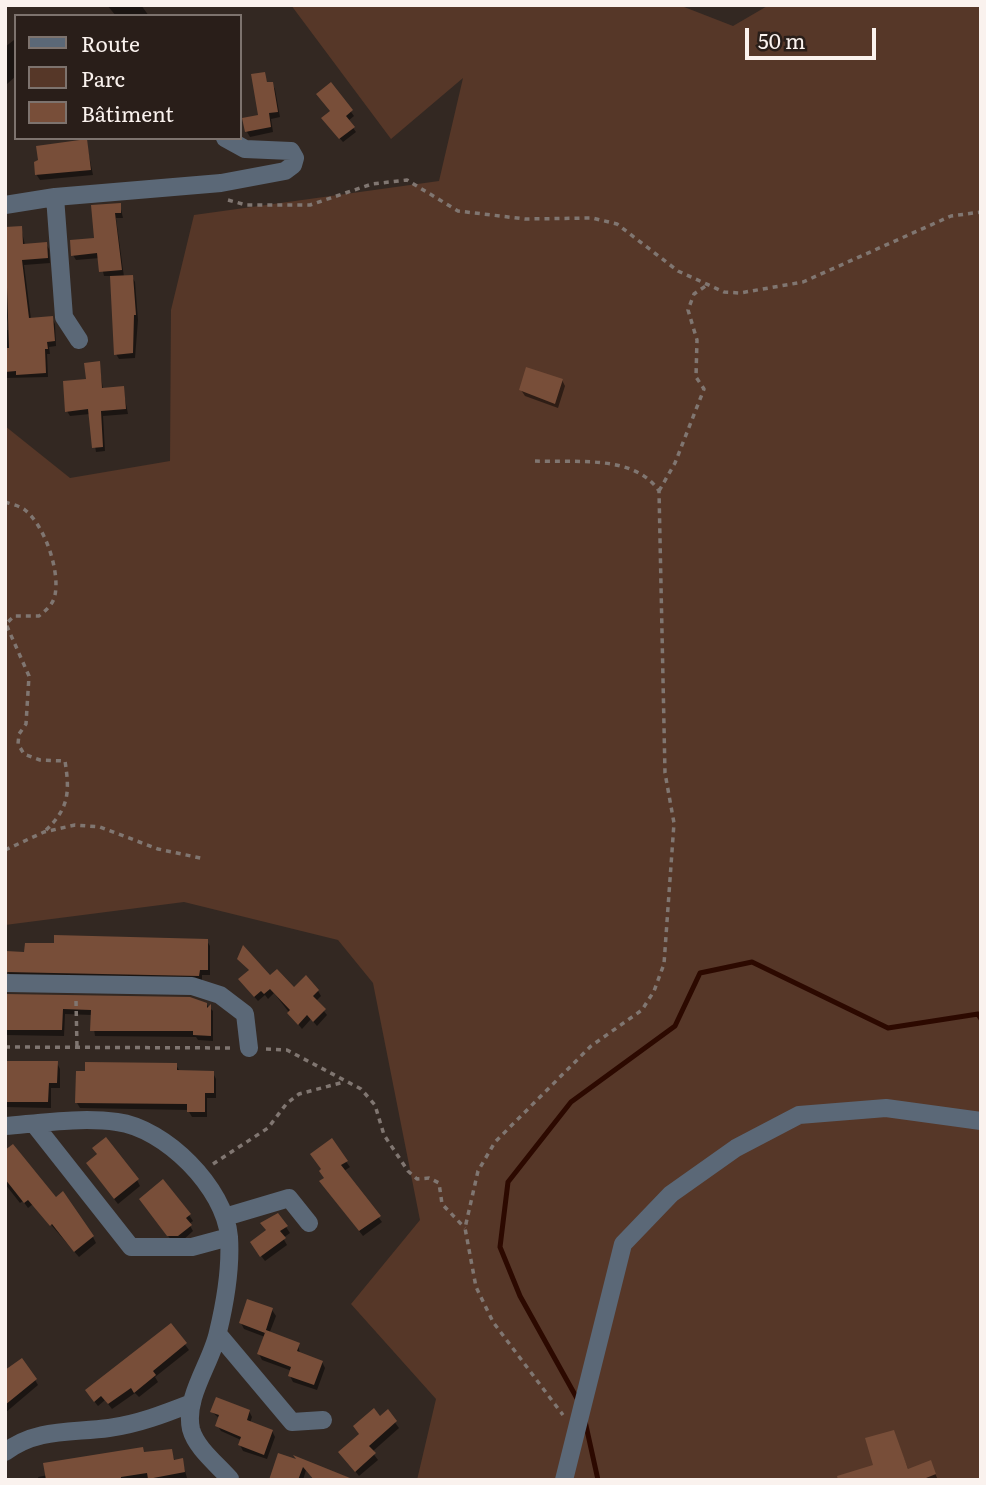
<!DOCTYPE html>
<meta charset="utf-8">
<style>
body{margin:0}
#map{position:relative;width:986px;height:1485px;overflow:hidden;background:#332822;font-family:Literata,serif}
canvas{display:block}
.frame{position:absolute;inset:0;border:7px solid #faf2ee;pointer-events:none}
.legend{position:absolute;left:14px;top:14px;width:228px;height:126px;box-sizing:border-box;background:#291e19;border:2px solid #7d736e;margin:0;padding:9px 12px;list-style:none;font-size:21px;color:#faf2ee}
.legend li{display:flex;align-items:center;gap:14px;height:35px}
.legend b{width:35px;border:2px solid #7d736e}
.scale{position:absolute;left:745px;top:28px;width:131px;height:32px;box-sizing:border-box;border:4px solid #faf2ee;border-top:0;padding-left:9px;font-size:21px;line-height:24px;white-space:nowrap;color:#faf2ee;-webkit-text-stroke:5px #291e19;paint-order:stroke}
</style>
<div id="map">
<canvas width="986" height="1485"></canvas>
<div class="frame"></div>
<ul class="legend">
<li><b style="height:9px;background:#5b6877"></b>Route</li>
<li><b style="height:19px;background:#563728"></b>Parc</li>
<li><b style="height:19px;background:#784e39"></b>Bâtiment</li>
</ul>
<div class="scale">50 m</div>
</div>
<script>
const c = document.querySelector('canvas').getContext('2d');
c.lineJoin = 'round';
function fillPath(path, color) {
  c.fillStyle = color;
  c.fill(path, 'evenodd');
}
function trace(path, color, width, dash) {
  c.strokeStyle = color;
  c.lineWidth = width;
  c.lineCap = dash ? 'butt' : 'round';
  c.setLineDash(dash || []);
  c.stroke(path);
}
fillPath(new Path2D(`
 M 291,5 L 679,5 L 733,26 L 769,5 L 981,5 L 981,1480 L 417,1480 L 436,1399 L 351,1304 L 420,1220 L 373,983 L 338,940 L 184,902 L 5,925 L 5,426 L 70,478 L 170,461 L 171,310 L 194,215 L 439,181 L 463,78 L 391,139 Z`), '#563728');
fillPath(new Path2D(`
 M 107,5 L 141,5 L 149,16 L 116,16 Z
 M 14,40 L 16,76 L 7,84 L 5,47 Z
 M 264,74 L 268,84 L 272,84 L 275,89 L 280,117 L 271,119 L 273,132 L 250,137 L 247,132 L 260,116 Z
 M 331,85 L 354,116 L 348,121 L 356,132 L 343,142 L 326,123 L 331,112 Z
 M 86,141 L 93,175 L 40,180 L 36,174 Z
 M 120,205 L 123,218 L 116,218 L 124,277 L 132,277 L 135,282 L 138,320 L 135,358 L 119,359 L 116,354 L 111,276 L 104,276 L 100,258 L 76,260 L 73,255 L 95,239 Z
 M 21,228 L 25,245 L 46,244 L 49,249 L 50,263 L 24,265 L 31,319 L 52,318 L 55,324 L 56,346 L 49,347 L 50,354 L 47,354 L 48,377 L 5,378 L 5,330 L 9,330 L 5,301 L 5,229 Z
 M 99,363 L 103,389 L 123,388 L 128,414 L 103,416 L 105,451 L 96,452 L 90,414 L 70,416 L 67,411 Z
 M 562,380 L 565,386 L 558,408 L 525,396 L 521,390 Z
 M 207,941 L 210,946 L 210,975 L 202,975 L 202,982 L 11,977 L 7,971 Z
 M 239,959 L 293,989 L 318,991 L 321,996 L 316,1001 L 327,1015 L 317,1026 L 311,1019 L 302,1029 L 274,993 L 268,999 L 265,995 L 258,1001 L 244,985 L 250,971 Z
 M 5,996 L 206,1004 L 213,1011 L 213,1041 L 198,1040 L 196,1037 L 95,1036 L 92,1015 L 65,1014 L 64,1036 L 5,1035 Z
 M 57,1063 L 60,1069 L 60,1088 L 51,1088 L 51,1108 L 5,1107 L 5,1064 Z
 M 176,1065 L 179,1070 L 213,1073 L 216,1079 L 216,1098 L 207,1098 L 207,1117 L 192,1117 L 188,1110 L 80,1108 L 77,1103 Z
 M 331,1141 L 350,1167 L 344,1171 L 382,1222 L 363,1236 L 325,1187 Z
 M 5,1162 L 93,1237 L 96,1243 L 79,1257 L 33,1204 L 28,1208 L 23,1201 L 20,1203 L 5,1184 Z
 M 91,1169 L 137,1180 L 140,1186 L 118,1204 Z
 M 144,1205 L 189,1215 L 193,1221 L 189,1224 L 193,1231 L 182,1241 L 172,1241 Z
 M 278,1215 L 290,1233 L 283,1238 L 287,1245 L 265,1261 L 255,1248 Z
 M 272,1310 L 276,1316 L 269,1334 L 298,1345 L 300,1354 L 322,1362 L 325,1368 L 317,1390 L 293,1382 L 290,1376 L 292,1371 L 262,1360 L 259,1354 L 265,1337 L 244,1329 L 241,1323 Z
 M 171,1326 L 189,1350 L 155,1377 L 158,1382 L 139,1397 L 135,1393 L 112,1409 L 105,1400 L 98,1406 L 90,1396 Z
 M 5,1372 L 35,1380 L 38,1385 L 5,1413 Z
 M 249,1411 L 252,1417 L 250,1423 L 272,1431 L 275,1437 L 267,1459 L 243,1451 L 240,1445 L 241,1440 L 221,1431 L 217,1425 L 220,1419 L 212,1412 Z
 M 387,1412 L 399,1428 L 372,1452 L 378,1460 L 359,1476 L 340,1452 Z
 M 893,1432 L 909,1471 L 930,1462 L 938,1480 L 862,1480 L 875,1467 Z
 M 171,1451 L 175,1461 L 182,1460 L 187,1478 L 39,1480 L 38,1477 Z
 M 297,1459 L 355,1480 L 314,1480 L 306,1470 L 303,1480 L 273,1480 L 299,1462 Z`), '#0007');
trace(new Path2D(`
 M 579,1402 L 520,1296 L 500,1247 L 508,1182 L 571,1102 L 675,1026 L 700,973 L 752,962 L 888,1028 L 978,1014 L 981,1019
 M 585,1421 L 598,1480`), '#2c0900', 5);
fillPath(new Path2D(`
 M 265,72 L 267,82 L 273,82 L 278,112 L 269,113 L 271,127 L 245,132 L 242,118 L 258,115 L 251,74 Z
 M 331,82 L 353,110 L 346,116 L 355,127 L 339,139 L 321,118 L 330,111 L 316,94 Z
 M 87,139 L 91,170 L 35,175 L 34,162 L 38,160 L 36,146 Z
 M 121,203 L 121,213 L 115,213 L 122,270 L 99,272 L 97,253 L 71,256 L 70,240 L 94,238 L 91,205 Z
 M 22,226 L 23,244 L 47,242 L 48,258 L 22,260 L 29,318 L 53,316 L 55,341 L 47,342 L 48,349 L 45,349 L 46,373 L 16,375 L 16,371 L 5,372 L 5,348 L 9,348 L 5,227 Z
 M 133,275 L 136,315 L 134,315 L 133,353 L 114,355 L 110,276 Z
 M 100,361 L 102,388 L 124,386 L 126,409 L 101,411 L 103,447 L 92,448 L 88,409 L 65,412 L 63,381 L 86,379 L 84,363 Z
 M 526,367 L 563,379 L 555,404 L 519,390 Z
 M 54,935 L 208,939 L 208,970 L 200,970 L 199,976 L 5,972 L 6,951 L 24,952 L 25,943 L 54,943 Z
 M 243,945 L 270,975 L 277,969 L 294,987 L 306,975 L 319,990 L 313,996 L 326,1009 L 313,1022 L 307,1015 L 298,1025 L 287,1013 L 290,1010 L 270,989 L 264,994 L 261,991 L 254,997 L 238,979 L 249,970 L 237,959 Z
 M 5,994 L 190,997 L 207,1003 L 207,1008 L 211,1004 L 211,1036 L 193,1035 L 193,1031 L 90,1031 L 91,1010 L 63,1009 L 62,1030 L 5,1030 Z
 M 5,1061 L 58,1061 L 57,1083 L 49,1083 L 48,1102 L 5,1102 Z
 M 85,1062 L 177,1063 L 177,1070 L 214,1071 L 214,1093 L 205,1093 L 205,1112 L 187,1112 L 187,1104 L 75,1103 L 76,1071 L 85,1071 Z
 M 106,1137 L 139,1179 L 114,1199 L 86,1163 L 97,1154 L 92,1148 Z
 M 332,1138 L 348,1161 L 341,1165 L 381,1216 L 359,1231 L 319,1181 L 324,1178 L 319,1171 L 321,1169 L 310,1154 Z
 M 13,1144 L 56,1197 L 63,1191 L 94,1236 L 74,1252 L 52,1224 L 50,1226 L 28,1200 L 24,1203 L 5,1179 L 5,1150 Z
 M 163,1179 L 191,1214 L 186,1218 L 192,1225 L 178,1236 L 167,1236 L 139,1199 Z
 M 278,1213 L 288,1226 L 280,1231 L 286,1238 L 260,1257 L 250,1242 L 266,1230 L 260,1223 Z
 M 247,1299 L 273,1308 L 265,1333 L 239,1323 Z
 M 171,1323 L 187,1343 L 153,1371 L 156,1375 L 134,1393 L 131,1388 L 108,1404 L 101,1396 L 94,1402 L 85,1390 Z
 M 266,1330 L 300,1343 L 297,1351 L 323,1361 L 314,1385 L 288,1376 L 291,1367 L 257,1354 Z
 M 22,1358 L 37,1379 L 5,1405 L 5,1370 Z
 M 216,1397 L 250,1410 L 247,1420 L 273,1430 L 264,1455 L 238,1445 L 241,1437 L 215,1426 L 219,1415 L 210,1412 Z
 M 374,1408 L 380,1416 L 388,1409 L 397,1421 L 369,1446 L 376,1453 L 355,1472 L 338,1452 L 359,1434 L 353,1426 Z
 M 894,1430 L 908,1469 L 931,1460 L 936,1474 L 921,1480 L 838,1480 L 837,1476 L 873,1465 L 865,1438 Z
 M 143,1447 L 144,1452 L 172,1449 L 174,1460 L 183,1458 L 185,1472 L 148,1479 L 147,1473 L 121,1477 L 121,1480 L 46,1480 L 43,1463 Z
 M 278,1453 L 296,1459 L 293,1455 L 355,1480 L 314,1480 L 303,1467 L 298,1480 L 269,1480 Z`), '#784e39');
trace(new Path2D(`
 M 228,200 L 246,205 L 310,205 L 372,184 L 407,180 L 458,211 L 525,219 L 592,218 L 617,224 L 678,271 L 724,292 L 740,293 L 803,282 L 951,216 L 981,212
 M 535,461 C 576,463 634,454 659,491 L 665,773 L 674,823 L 664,964 L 654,991 L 642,1010 L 591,1046 L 495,1142 L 478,1171 L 465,1228 L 476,1287 L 493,1322 L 563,1415
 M 659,491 L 675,463 L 704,389 L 696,377 L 697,340 L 688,310 L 694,294 L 707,285
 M 5,502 C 11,504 20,506 25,510 C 45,526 60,571 55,595 C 53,605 46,610 39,616 L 14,616 L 6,624 L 29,676 L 26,724 L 19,734 L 18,744 L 24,754 L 40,760 L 65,761 C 70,793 69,809 44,832
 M 5,850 L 44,832 L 75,825 L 100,827 L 158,849 L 205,859
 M 76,1001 L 77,1047
 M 5,1047 L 234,1048
 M 266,1049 L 287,1050 L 361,1089 L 375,1105 L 384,1135 L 408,1171 L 417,1179 L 429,1178 L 439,1183 L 442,1204 L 465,1228
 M 213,1164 L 268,1128 L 287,1103 L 299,1094 L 344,1082`), '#807671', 3.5, [5, 5]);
trace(new Path2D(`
 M 55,197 L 64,317 L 79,340
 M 5,205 L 55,197 L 221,183 L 285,171 L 293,165 L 295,158 L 291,151 L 245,149 L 225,138
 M 5,983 L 192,986 L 220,995 L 245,1014 L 249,1048
 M 34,1124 L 131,1247 L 192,1247 L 229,1237
 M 5,1126 C 41,1123 82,1117 117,1122 C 165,1128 225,1188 229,1237 C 231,1267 225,1303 218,1332 C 212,1362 184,1397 191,1429 C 196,1448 217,1464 230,1479
 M 225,1217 L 289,1198 L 309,1223
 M 218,1334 L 292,1422 L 323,1420
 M 5,1452 C 37,1428 71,1433 109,1428 C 138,1424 164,1414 192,1403
 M 564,1480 L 623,1244 L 671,1194 L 736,1148 L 799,1115 L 886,1108 L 981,1121`), '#5b6877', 18);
</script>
